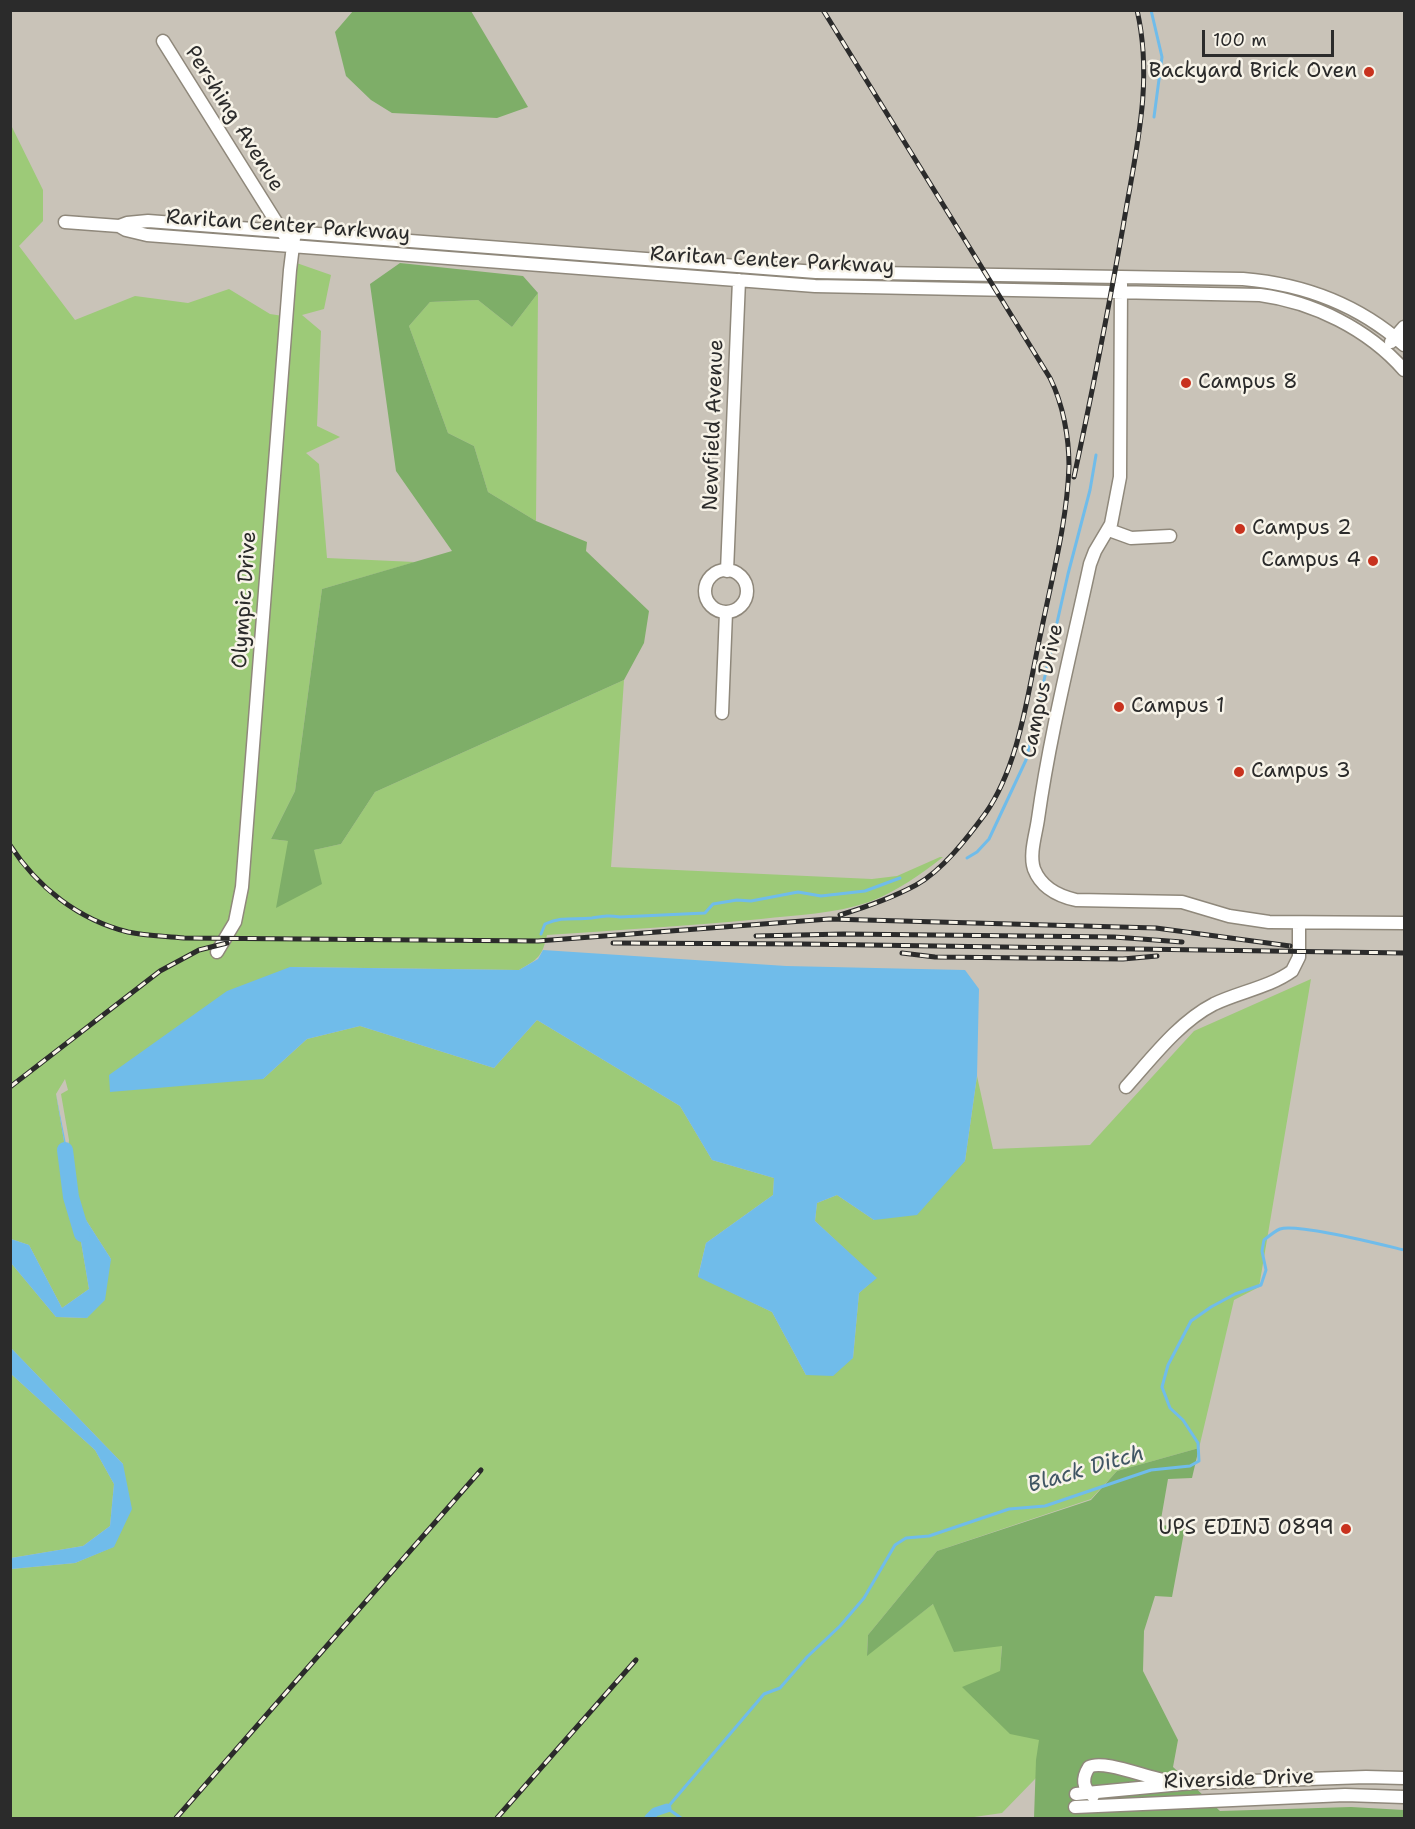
<!DOCTYPE html>
<style>
body{margin:0}
#map{position:relative;width:1415px;height:1829px;overflow:hidden;background:#f3e4cb;font-family:"Shantell Sans",sans-serif}
canvas{display:block}
.frame{position:absolute;inset:0;border:12px solid #2b2b2b;pointer-events:none}
.scale{position:absolute;left:1202px;top:30px;width:132px;height:27px;box-sizing:border-box;border:3px solid #2b2b2b;border-top:0;padding-left:8px;font-size:18px;line-height:21px;white-space:nowrap;color:#2b2b2b;-webkit-text-stroke:4px #f7f3e8;paint-order:stroke}
</style>
<div id="map">
<canvas width="1415" height="1829"></canvas>
<div class="frame"></div>
<div class="scale">100 m</div>
</div>
<script>
const c = document.querySelector('canvas').getContext('2d');
c.lineJoin = 'round';
function fillPath(path, color) {
  c.fillStyle = color;
  c.fill(path, 'evenodd');
}
function trace(path, color, width, dash) {
  c.strokeStyle = color;
  c.lineWidth = width;
  c.lineCap = dash ? 'butt' : 'round';
  c.setLineDash(dash || []);
  c.stroke(path);
}
function write(font, color, halo, rows, align = 'center') {
  c.font = font + ' "Shantell Sans",sans-serif';
  c.lineWidth = 5;
  c.setLineDash([]);
  c.textBaseline = 'middle';
  c.strokeStyle = halo;
  c.fillStyle = color;
  for (const [text, x, y, turn = 0] of rows) {
    c.save();
    c.translate(x, y);
    c.rotate((+turn || 0) * Math.PI / 180);
    c.textAlign = isNaN(turn) ? turn : align;
    if (halo) c.strokeText(text, 0, 0);
    c.fillText(text, 0, 0);
    c.restore();
  }
}
fillPath(new Path2D(`
 M 11,11 L 1404,11 L 1404,1818 L 11,1818 Z`), '#c9c3b8');
fillPath(new Path2D(`
 M 10,123 L 43,190 L 43,221 L 19,246 L 75,320 L 135,296 L 188,303 L 229,289 L 270,314 L 283,316 L 288,260 L 331,275 L 324,309 L 302,315 L 321,331 L 317,426 L 340,437 L 306,453 L 319,464 L 327,558 L 415,562 L 322,589 L 295,791 L 271,839 L 288,841 L 314,850 L 341,844 L 375,792 L 624,680 L 611,867 L 872,879 L 897,876 L 940,857 L 943,857 C 920,875 896,892 869,902 C 834,914 797,915 761,919 C 689,926 618,930 547,935 C 542,957 538,959 519,970 L 290,967 L 263,1079 L 307,1039 L 360,1026 L 494,1068 L 537,1020 L 680,1106 L 712,1160 L 774,1178 L 773,1195 L 706,1243 L 698,1276 L 772,1312 L 806,1375 L 853,1358 L 859,1293 L 876,1278 L 815,1221 L 817,1203 L 837,1195 L 874,1220 L 965,1161 L 977,1076 L 993,1149 L 1090,1145 L 1194,1031 L 1311,979 L 1259,1287 L 1234,1300 L 1199,1448 L 1117,1471 L 1091,1499 L 937,1551 L 868,1635 L 867,1655 L 933,1604 L 1002,1645 L 1000,1671 L 1040,1740 L 1036,1778 L 1002,1813 L 967,1818 L 11,1818 L 11,1569 L 75,1563 L 113,1547 L 123,1464 L 11,1348 L 11,1263 L 56,1317 L 87,1318 L 111,1259 L 79,1209 L 68,1151 L 69,1140 L 61,1094 L 68,1090 L 65,1079 L 56,1094 L 89,1289 L 62,1308 L 29,1245 L 11,1239 Z
 M 538,293 L 536,521 L 488,492 L 474,446 L 448,433 L 409,326 L 430,302 L 478,300 L 512,327 Z
 M 11,1374 L 95,1450 L 114,1484 L 110,1526 L 83,1546 L 11,1558 Z`), '#9dca78');
fillPath(new Path2D(`
 M 353,11 L 471,11 L 528,107 L 497,118 L 392,113 L 371,100 L 346,76 L 335,32 Z
 M 400,263 L 523,276 L 538,293 L 512,327 L 478,300 L 430,302 L 409,326 L 448,433 L 474,446 L 488,492 L 536,521 L 587,542 L 586,551 L 649,611 L 644,643 L 624,680 L 375,792 L 341,844 L 314,850 L 322,884 L 276,908 L 288,841 L 271,839 L 295,791 L 322,589 L 452,551 L 396,471 L 370,284 Z
 M 1199,1448 L 1192,1478 L 1168,1479 L 1160,1525 L 1185,1527 L 1172,1597 L 1155,1596 L 1144,1631 L 1143,1671 L 1178,1740 L 1173,1767 L 1220,1811 L 1351,1807 L 1404,1810 L 1404,1818 L 1034,1818 L 1036,1760 L 1039,1740 L 1010,1734 L 962,1687 L 1000,1671 L 1002,1646 L 954,1652 L 933,1604 L 867,1656 L 868,1635 L 937,1551 L 1091,1500 L 1117,1471 Z`), '#7eae68');
fillPath(new Path2D(`
 M 543,950 L 786,966 L 965,970 L 979,989 L 977,1076 L 965,1161 L 917,1215 L 874,1220 L 837,1195 L 817,1203 L 815,1221 L 877,1278 L 859,1293 L 853,1358 L 833,1376 L 806,1375 L 772,1312 L 698,1277 L 706,1243 L 773,1195 L 774,1178 L 712,1160 L 680,1106 L 537,1020 L 494,1068 L 360,1026 L 307,1039 L 263,1079 L 110,1092 L 109,1075 L 227,991 L 290,967 L 519,970 L 538,959 Z
 M 56,1094 L 79,1209 L 111,1259 L 105,1300 L 87,1318 L 56,1317 L 11,1263 L 11,1239 L 29,1245 L 62,1308 L 89,1289 Z
 M 11,1348 L 123,1464 L 132,1509 L 114,1547 L 75,1563 L 11,1569 L 11,1558 L 83,1546 L 110,1526 L 114,1484 L 95,1450 L 11,1374 Z`), '#70bcea');
trace(new Path2D(`
 M 1151,10 L 1162,57 L 1154,117
 M 967,858 L 977,852 L 989,839 L 1026,760 L 1068,574 L 1090,490 L 1096,455
 M 541,934 L 545,924 C 563,916 574,920 592,918 C 604,916 608,915 620,917 L 705,913 L 713,904 L 737,900 L 751,901 L 798,892 L 821,896 L 865,891 L 900,878
 M 681,1818 L 667,1808 L 764,1694 L 780,1688 L 807,1657 L 840,1626 L 864,1598 L 895,1545 L 906,1538 L 929,1536 L 1009,1509 L 1045,1506 L 1151,1470 L 1190,1466 L 1199,1461 L 1198,1443 L 1183,1420 L 1170,1408 L 1162,1387 L 1168,1365 L 1191,1321 L 1211,1307 L 1235,1294 L 1261,1285 L 1266,1270 L 1262,1251 L 1264,1240 C 1269,1236 1275,1231 1280,1229 C 1297,1223 1383,1245 1404,1250`), '#70bcea', 3);
trace(new Path2D(`
 M 649,1818 L 655,1812 L 667,1808`), '#70bcea', 9);
trace(new Path2D(`
 M 65,1150 L 71,1197 L 82,1234`), '#70bcea', 16);
const minor = new Path2D(`
 M 163,41 L 285,236
 M 65,222 L 119,226 L 127,223 L 148,221 L 816,272 L 1243,279 C 1303,284 1359,305 1404,345
 M 119,226 L 126,230 L 147,235 L 815,286 L 1260,295 C 1313,302 1368,329 1404,370
 M 1121,284 L 1120,477 L 1111,524 L 1095,551 L 1090,564 C 1072,648 1050,733 1038,819 C 1036,834 1029,854 1034,869 C 1041,887 1058,896 1076,900 L 1182,902 L 1229,916 L 1269,922 L 1404,923
 M 1391,342 L 1404,327
 M 1109,530 L 1131,538 L 1170,536
 M705 591a21 21 0 1 1 42 0a21 21 0 1 1-42 0Z
 M 727,571 L 739,280
 M 722,713 L 726,612
 M 217,952 L 235,922 L 242,887 L 290,270 L 294,238
 M 1126,1087 C 1152,1058 1179,1022 1214,1004 C 1239,992 1270,987 1292,971 L 1299,957 L 1299,923
 M 1076,1794 L 1192,1783 L 1366,1777 L 1404,1778
 M 1093,1796 C 1082,1788 1082,1778 1089,1767 C 1104,1759 1149,1779 1169,1781
 M 1075,1807 L 1345,1795 L 1404,1797`);
trace(minor, '#8f887b', 15);
trace(minor, '#fff', 12);
const rail = new Path2D(`
 M 823,10 L 1050,378 C 1063,404 1069,437 1069,466 C 1067,523 1052,577 1041,632 C 1028,690 1020,765 985,814 C 968,837 942,871 916,885 C 892,898 866,907 840,915
 M 1074,477 C 1092,394 1108,311 1123,227 C 1135,154 1154,83 1137,10
 M 10,845 C 37,887 79,920 128,932 C 147,936 166,936 184,938 L 538,941 L 829,919 L 1156,928 L 1290,946
 M 756,936 L 844,934 L 1114,937 L 1182,942
 M 613,943 L 802,944 L 1404,953
 M 902,953 L 935,957 L 1123,959 L 1157,956
 M 10,1087 L 160,971 L 199,950 L 227,943
 M 176,1818 L 481,1470
 M 497,1818 L 636,1660`);
trace(rail, '#2b2b2b', 5);
trace(rail, '#f7f3e8', 3, [9]);
for (const [x, y, r, color] of [
 [1369,72,6,"#c8321e"],
 [1186,383,6,"#c8321e"],
 [1240,529,6,"#c8321e"],
 [1373,561,6,"#c8321e"],
 [1119,707,6,"#c8321e"],
 [1239,772,6,"#c8321e"],
 [1346,1529,6,"#c8321e"]
]) {
  const dot = new Path2D();
  dot.arc(x, y, r, 0, 2 * Math.PI);
  c.fillStyle = color;
  c.fill(dot);
  trace(dot, '#f7f3e8', 2);
}
write('21px', '#2b2b2b', '#f7f3e8', [
 ["Backyard Brick Oven",1357,72,"right"],
 ["Campus 8",1198,383],
 ["Campus 2",1252,529],
 ["Campus 4",1361,561,"right"],
 ["Campus 1",1131,707],
 ["Campus 3",1251,772],
 ["UPS EDINJ 0899",1334,1529,"right"]
], 'left');
write('21px', '#2b2b2b', '#f7f3e8', [
 ["Pershing Avenue",234,119,58],
 ["Raritan Center Parkway",288,226,4],
 ["Raritan Center Parkway",772,261,3],
 ["Newfield Avenue",714,425,-88],
 ["Olympic Drive",245,600,-86],
 ["Campus Drive",1043,691,-78],
 ["Riverside Drive",1239,1780,-2]
]);
write('italic 22px', '#405664', '#f7f3e8', [
 ["Black Ditch",1086,1470,-16]
]);
</script>
